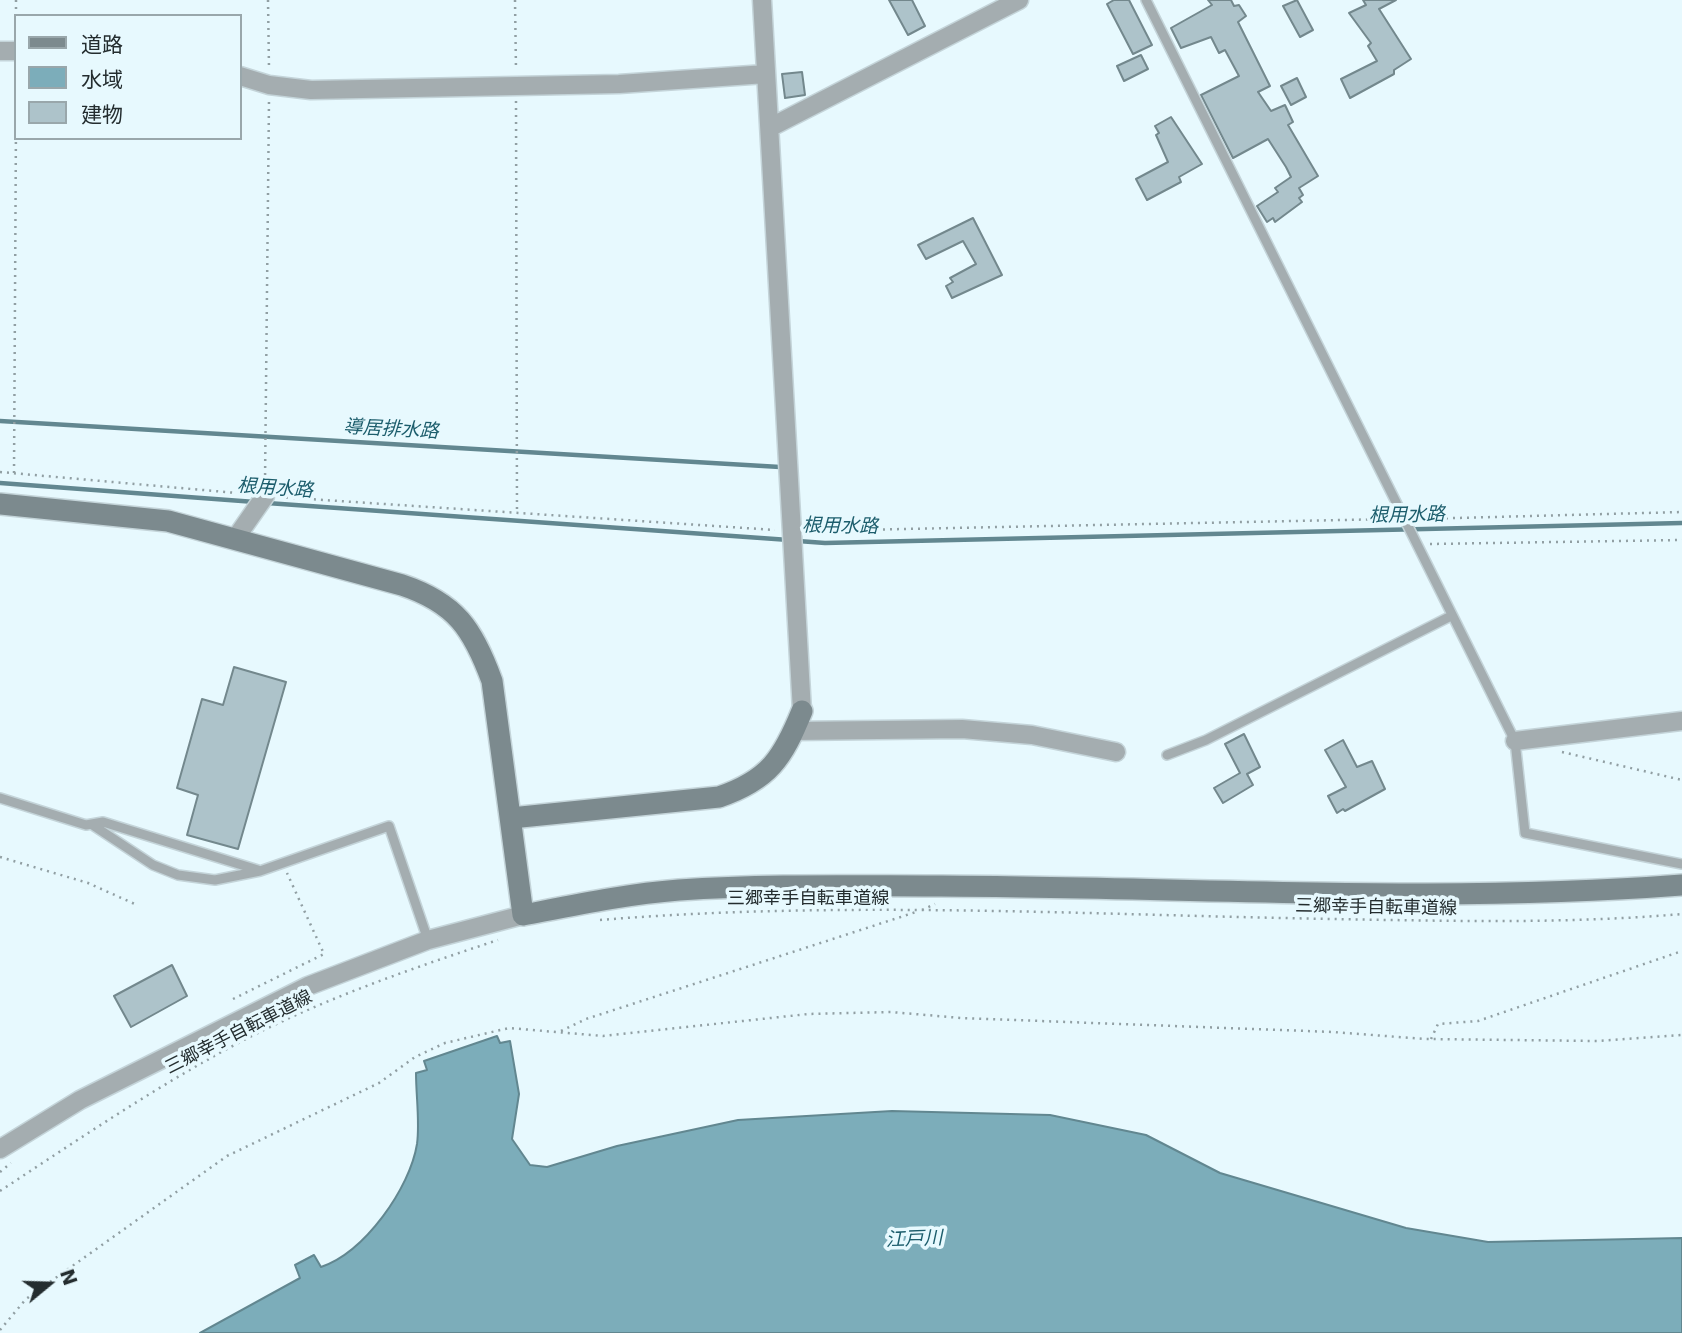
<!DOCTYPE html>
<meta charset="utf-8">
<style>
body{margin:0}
#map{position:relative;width:1682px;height:1333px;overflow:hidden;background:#e7f9fe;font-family:"DejaVu Sans","Noto Sans JP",sans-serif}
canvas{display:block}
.legend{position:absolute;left:14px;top:14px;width:228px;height:126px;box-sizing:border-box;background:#e7f9fe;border:2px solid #99a7ab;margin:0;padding:9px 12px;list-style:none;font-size:21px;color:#242d2f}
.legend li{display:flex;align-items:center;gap:14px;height:35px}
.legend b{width:35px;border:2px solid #99a7ab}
.north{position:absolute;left:14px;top:1249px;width:70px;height:70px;-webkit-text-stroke:5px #e7f9fe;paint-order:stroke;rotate:71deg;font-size:19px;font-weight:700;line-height:28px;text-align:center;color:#242d2f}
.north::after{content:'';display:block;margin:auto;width:24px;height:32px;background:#242d2f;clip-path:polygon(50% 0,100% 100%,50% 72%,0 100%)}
</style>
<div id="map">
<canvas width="1682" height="1333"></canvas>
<ul class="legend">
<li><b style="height:9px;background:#7c8a8e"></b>道路</li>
<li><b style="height:19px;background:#7cadba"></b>水域</li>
<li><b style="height:19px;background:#adc3ca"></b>建物</li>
</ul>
<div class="north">N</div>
</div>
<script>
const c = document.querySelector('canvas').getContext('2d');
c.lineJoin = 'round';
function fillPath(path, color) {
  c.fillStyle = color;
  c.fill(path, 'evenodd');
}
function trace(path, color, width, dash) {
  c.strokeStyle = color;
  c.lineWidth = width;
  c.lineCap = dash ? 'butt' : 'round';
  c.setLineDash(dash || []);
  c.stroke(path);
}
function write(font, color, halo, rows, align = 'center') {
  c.font = font + ' "DejaVu Sans","Noto Sans JP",sans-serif';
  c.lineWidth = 7;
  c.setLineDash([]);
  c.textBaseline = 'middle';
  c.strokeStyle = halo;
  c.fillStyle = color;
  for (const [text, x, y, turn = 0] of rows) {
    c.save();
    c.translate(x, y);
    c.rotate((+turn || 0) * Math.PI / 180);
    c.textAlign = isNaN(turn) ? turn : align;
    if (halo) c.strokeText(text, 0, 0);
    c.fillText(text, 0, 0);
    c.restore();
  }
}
const water = new Path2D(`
 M 497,1036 L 500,1043 L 510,1041 L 519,1094 L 512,1139 L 530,1165 L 547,1167 L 617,1146 L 738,1120 L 892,1111 L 1050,1115 L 1146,1135 L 1220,1173 L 1406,1228 L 1488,1242 L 1682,1238 L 1682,1333 L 200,1333 L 300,1278 L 295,1265 L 314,1255 L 321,1267 C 365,1252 410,1188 417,1144 C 420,1122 416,1096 416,1073 L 427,1070 L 424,1061 Z`);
fillPath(water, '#7cadba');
trace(water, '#628790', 2);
trace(new Path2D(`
 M 0,421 L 780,467 L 781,472
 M 0,483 L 255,502
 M 267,503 L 789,540
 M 798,541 L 825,543 L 1682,523`), '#628790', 4.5);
const building = new Path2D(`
 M 889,0 L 912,0 L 925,26 L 908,35 Z
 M 1114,0 L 1129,0 L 1152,45 L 1133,54 L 1107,4 Z
 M 1208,0 L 1231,0 L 1234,6 L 1239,5 L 1246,16 L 1238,22 L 1270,86 L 1258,92 L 1271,111 L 1285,105 L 1293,122 L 1288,125 L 1318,176 L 1299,188 L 1303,195 L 1299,198 L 1302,202 L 1275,222 L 1273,218 L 1267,222 L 1257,206 L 1278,192 L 1275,188 L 1291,177 L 1286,167 L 1268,139 L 1233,158 L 1201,95 L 1239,76 L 1225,50 L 1219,53 L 1211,37 L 1181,48 L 1171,28 L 1212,5 Z
 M 1297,0 L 1313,30 L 1300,37 L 1283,6 Z
 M 1363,0 L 1396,0 L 1379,9 L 1411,59 L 1394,70 L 1394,74 L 1350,98 L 1341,79 L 1377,61 L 1368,46 L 1371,43 L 1349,13 L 1366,5 Z
 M 1141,55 L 1148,69 L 1124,81 L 1117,66 Z
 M 802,72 L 805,95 L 785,98 L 782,74 Z
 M 1297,78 L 1306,97 L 1291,105 L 1281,86 Z
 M 1171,117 L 1202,164 L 1179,177 L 1181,182 L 1147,200 L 1136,179 L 1168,162 L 1156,135 L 1159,133 L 1155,126 Z
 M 973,218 L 1002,275 L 952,298 L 946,286 L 953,282 L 950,278 L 976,264 L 963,241 L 926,259 L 918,245 Z
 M 234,667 L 286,682 L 238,849 L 187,835 L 198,795 L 177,788 L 202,699 L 223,705 Z
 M 1244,734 L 1260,767 L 1247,774 L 1253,785 L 1223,803 L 1214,788 L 1240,773 L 1225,744 Z
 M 1343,740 L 1357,767 L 1372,761 L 1385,789 L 1345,811 L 1343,809 L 1337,813 L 1328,796 L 1346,787 L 1325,750 Z
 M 172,965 L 187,996 L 131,1027 L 114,996 Z`);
fillPath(building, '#adc3ca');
trace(building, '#73888d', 2);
const lane = new Path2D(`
 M 1146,0 L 1515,741 L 1525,833 L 1682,864
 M 1167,755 L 1206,740 L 1451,616
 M 0,798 L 86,825 L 103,822 L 258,870
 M 94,826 L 153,865 L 178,875 L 215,880 L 260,871 L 389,826 L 428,940`);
const street = new Path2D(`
 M 762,0 L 802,711
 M 0,51 L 16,51
 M 240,76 L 269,85 L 311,90 L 619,84 L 766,74
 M 771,127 L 1019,0
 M 235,539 L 265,496
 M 794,731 L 962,729 L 1032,735 L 1116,752
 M 1515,741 L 1682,721
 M 0,1149 L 80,1100 L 308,986 L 428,940 L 523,915`);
const secondary = new Path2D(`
 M 0,504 L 168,521 L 402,585 C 456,603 473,629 492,681 L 523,915 C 575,905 627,894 679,890 C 766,884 854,886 941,886 C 1188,887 1436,904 1682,885
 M 511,818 L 719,797 C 769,780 783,758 802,711`);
trace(lane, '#c4d4d9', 12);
trace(street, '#c4d4d9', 21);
trace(secondary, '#c4d4d9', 24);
trace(new Path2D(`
 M 16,0 L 16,16
 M 268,0 L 269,69
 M 515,0 L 516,70
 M 516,101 L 517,514
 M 0,472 L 248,494
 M 14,473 L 16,123
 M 265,482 L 269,100
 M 279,497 L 775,530
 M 1418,519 L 1682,512
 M 806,531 L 1391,519
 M 1430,544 L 1682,540
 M 1562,752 L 1682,780
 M 0,857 L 88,883 L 137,905
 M 922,910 L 935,904
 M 600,920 C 844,900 1089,915 1334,919 C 1450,921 1566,924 1682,914
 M 233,999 L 324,954 L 287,873
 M 561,1031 L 586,1019 L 916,912
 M 1431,1039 L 1438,1024 L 1478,1021 L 1682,951
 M 0,1172 L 11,1163
 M 0,1191 C 79,1139 157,1086 240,1042 C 323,999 410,969 498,940
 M 0,1330 L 26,1299 L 227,1156 L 379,1083 L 415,1057 L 445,1043 L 509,1028 L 603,1036 L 808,1014 L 891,1012 L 961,1018 L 1333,1032 L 1425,1039 L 1598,1041 L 1682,1035`), '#919fa3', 2.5, [2, 5]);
trace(lane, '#a4adb0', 9);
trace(street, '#a4adb0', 18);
trace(secondary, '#7c8a8e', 21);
write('18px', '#242d2f', '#e7f9fe', [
 ["三郷幸手自転車道線",808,899],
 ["三郷幸手自転車道線",1376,908,1],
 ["三郷幸手自転車道線",239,1033,-27]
]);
write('italic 19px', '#1c5d6c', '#e7f9fe', [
 ["導居排水路",391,430,3],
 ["根用水路",275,489,4],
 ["根用水路",1407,516,-1],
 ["根用水路",840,527,1],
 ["江戸川",914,1240,-2]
]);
</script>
